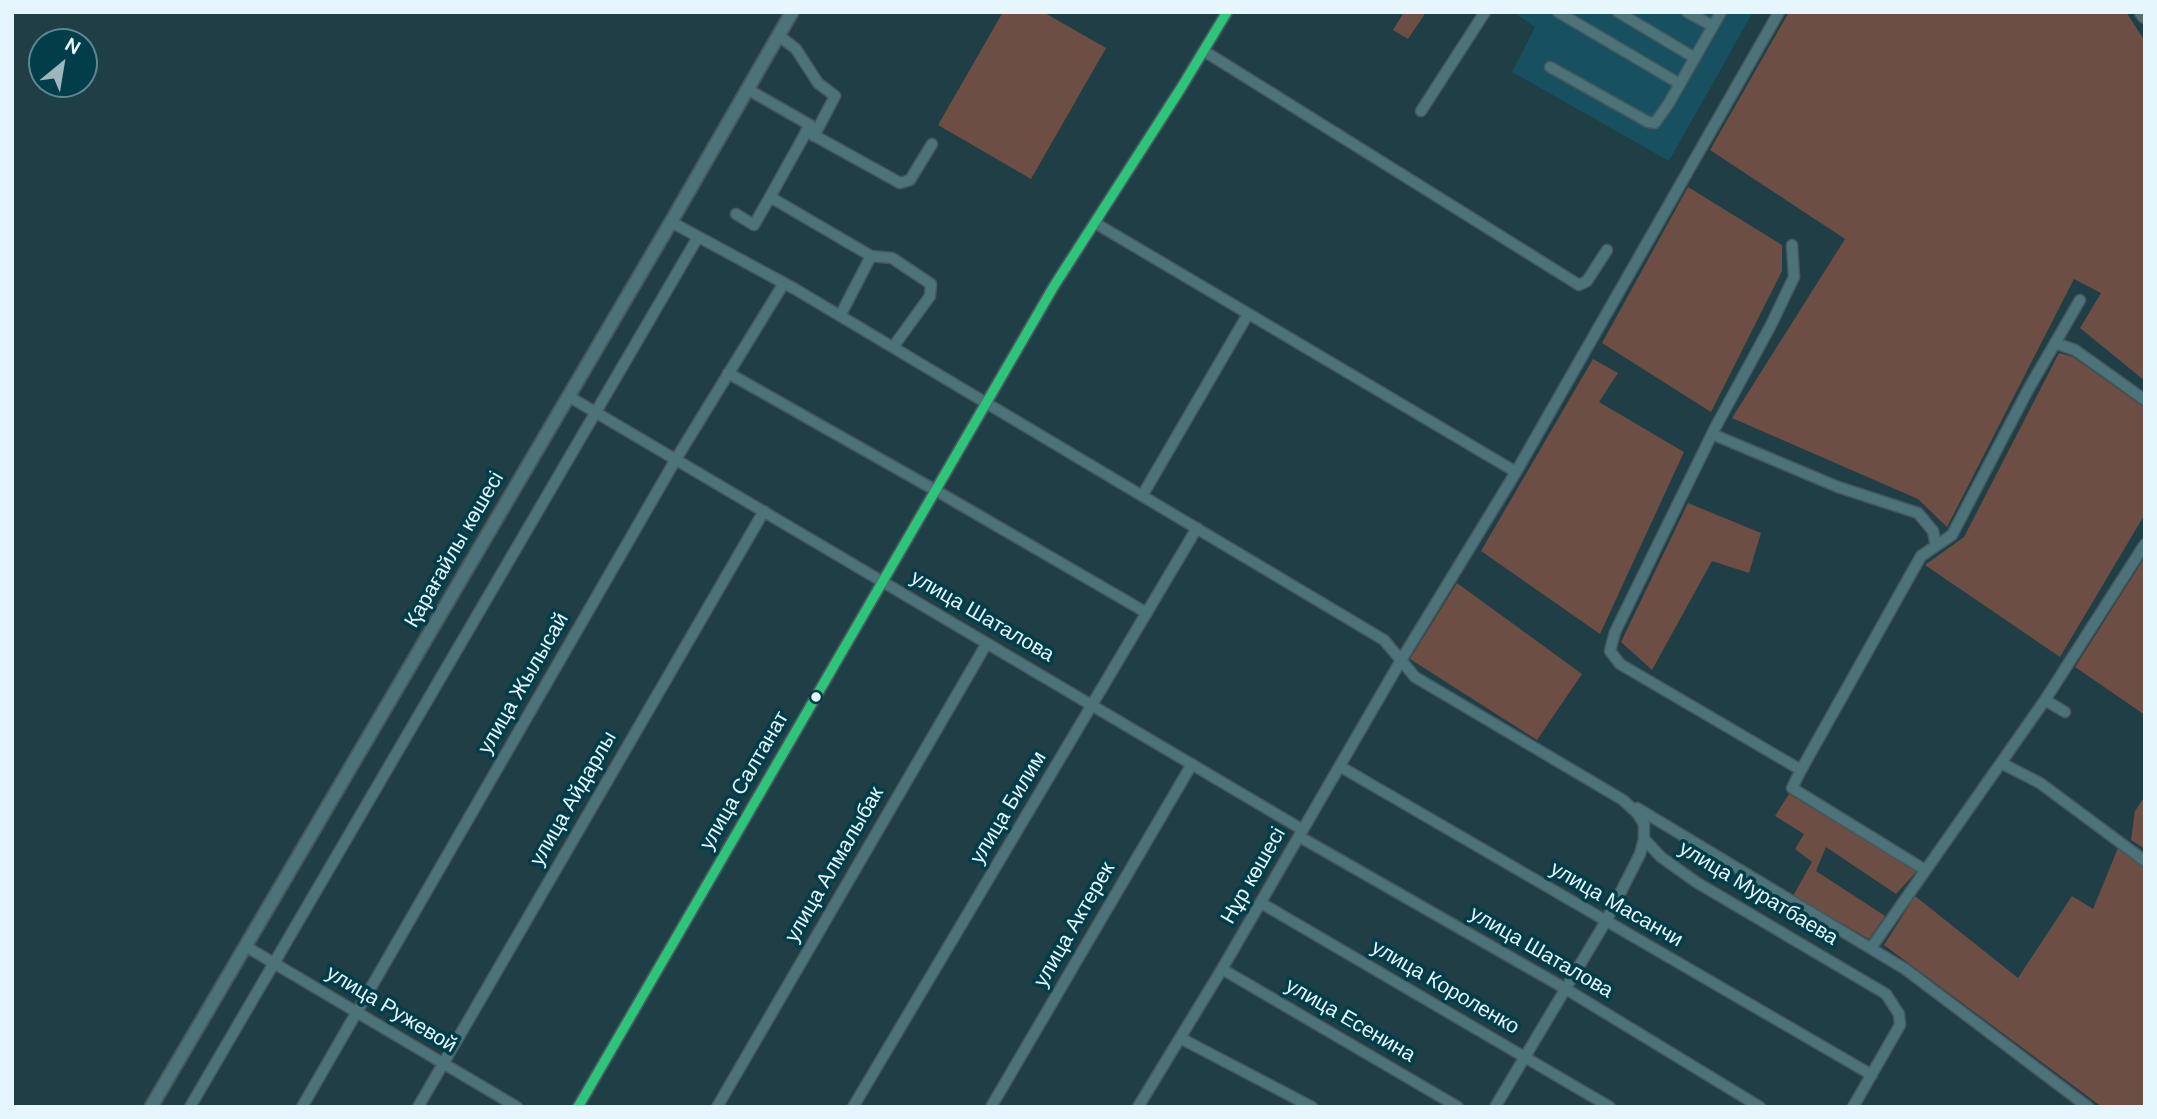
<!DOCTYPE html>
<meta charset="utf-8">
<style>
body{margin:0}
#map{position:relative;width:2157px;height:1119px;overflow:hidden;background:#203e46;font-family:"DM Sans",sans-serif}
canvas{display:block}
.frame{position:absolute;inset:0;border:14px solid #e5f7fc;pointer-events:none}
.north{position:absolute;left:28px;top:28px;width:70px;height:70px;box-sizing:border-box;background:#023d4a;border:2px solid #5d8791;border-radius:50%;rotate:30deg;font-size:19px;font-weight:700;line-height:28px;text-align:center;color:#e5f7fc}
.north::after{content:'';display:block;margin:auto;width:24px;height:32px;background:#a0b6bc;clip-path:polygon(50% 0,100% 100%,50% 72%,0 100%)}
</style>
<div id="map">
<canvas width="2157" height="1119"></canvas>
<div class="frame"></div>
<div class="north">N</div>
</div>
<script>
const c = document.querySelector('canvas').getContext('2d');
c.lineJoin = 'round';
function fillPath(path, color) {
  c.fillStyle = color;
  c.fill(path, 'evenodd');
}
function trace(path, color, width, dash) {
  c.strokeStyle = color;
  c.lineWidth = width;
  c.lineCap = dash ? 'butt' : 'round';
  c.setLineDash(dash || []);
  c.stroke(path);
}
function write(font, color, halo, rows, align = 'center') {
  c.font = font + ' "DM Sans",sans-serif';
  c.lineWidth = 7;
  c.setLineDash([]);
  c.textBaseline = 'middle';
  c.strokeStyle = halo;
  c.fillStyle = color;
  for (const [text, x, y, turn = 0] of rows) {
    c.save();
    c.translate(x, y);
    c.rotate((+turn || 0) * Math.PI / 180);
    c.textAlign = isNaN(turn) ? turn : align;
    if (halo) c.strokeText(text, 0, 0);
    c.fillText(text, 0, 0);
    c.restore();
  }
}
fillPath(new Path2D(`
 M 1513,12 L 1753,12 L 1669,161 L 1512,72 L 1535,27 Z`), '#17505e');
fillPath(new Path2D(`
 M 1003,12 L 1043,12 L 1106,48 L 1031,179 L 938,125 Z
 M 1404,12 L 1426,12 L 1408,39 L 1393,30 Z
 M 1789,12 L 2126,12 L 2145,41 L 2145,381 L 2080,328 L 2101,293 L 2074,279 L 1947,527 L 1918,499 L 1732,418 L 1845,239 L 1710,150 Z
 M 1688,187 L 1782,245 L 1782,271 L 1711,412 L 1602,343 Z
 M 2059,353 L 2073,357 L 2145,408 L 2145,514 L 2060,657 L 1925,565 L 1964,537 Z
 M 1593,359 L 1618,373 L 1599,402 L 1684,452 L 1600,634 L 1481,551 Z
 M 1688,503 L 1761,533 L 1749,573 L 1712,561 L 1652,670 L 1621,642 Z
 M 2145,557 L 2145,715 L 2075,667 Z
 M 1457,583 L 1582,674 L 1537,740 L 1410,659 Z
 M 1789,794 L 1917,871 L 1896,894 L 1826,847 L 1816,871 L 1885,916 L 1869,939 L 1793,896 L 1812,862 L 1795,849 L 1804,834 L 1775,816 Z
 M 2145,796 L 2145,849 L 2131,840 L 2135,811 Z
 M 2118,848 L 2145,867 L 2145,1107 L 2102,1107 L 1884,945 L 1915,896 L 2018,978 L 2072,896 L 2093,909 Z`), '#6d4e44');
const minor = new Path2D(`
 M 1558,12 L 1680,84
 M 1618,12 L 1695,58
 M 1687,12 L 1713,26
 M 778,35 L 796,49 L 818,83 L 835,96 L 814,136
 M 1204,51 L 1579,285 L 1587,281 L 1607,250
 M 1550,67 L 1648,122 L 1655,123 L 1669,103 L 1721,12
 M 747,89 L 810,125 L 770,197 L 871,256 L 840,316
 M 1421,111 L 1485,12
 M 806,131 L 900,183 L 910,180 L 932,144
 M 736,214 L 754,225 L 770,197
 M 671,222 L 795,289 L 1384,640 L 1415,677 L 1623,800 L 1637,813 L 1644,824 L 1644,839 L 1661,857 L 1696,882 L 1886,994 L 1899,1014 L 1900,1025 L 1853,1107
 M 1095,223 L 1516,472
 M 1792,245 L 1794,277 L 1771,325 L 1715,428 L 1615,632 L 1610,651 L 1620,664 L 1801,770 L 1792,788 L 1925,870
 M 871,256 L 892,258 L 931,284 L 930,296 L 893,347
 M 2055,343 L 2075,350 L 2145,400
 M 728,373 L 935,490 L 1147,613
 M 568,396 L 1303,830
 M 1712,434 L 1838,487 L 1918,513 L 1933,531 L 1936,546
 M 1142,496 L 1248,314
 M 2045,700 L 2145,544
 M 2001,763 L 2040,783 L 2145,861
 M 1341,767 L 1872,1075
 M 1801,770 L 1921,556 L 1952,535 L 2029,388 L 2080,300
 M 1637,808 L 1905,969 L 2088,1107
 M 1300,837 L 1566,989 L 1760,1107
 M 1261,903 L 1610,1107
 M 245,946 L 517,1107
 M 1871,948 L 2045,700 L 2065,712
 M 1222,969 L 1458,1107
 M 1180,1038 L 1312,1107
 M 190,1107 L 698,237
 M 302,1107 L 676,459 L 784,283
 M 418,1107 L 764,511
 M 578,1107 L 1054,286 L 1181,88 L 1227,12
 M 717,1107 L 987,643
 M 853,1107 L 1197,528
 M 991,1107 L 1192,764
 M 1138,1107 L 1222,969 L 1400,662 L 1516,472 L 1779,12
 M 1495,1107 L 1606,921 L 1640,854 L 1644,839`);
const tertiary = new Path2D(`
 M 151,1107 L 671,222 L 792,12`);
const trunk = new Path2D(`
 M 2143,12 L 2145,15`);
trace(minor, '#44585d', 13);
trace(tertiary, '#44585d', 16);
trace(trunk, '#44585d', 19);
trace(minor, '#4c727a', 10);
trace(tertiary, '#4c727a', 12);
trace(trunk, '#546f6c', 16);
trace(new Path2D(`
 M 578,1107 L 1054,286 L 1181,88 L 1227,12`), '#2dc577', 9);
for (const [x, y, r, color] of [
 [816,697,6,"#e5f7fc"]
]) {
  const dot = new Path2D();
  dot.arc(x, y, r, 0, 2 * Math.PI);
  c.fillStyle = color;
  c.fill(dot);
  trace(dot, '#023d4a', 2.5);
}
write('21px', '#e5f7fc', '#023d4a', [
 ["Қарағайлы көшесі",455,550,-60],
 ["улица Шаталова",982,617,30],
 ["улица Жылысай",524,684,-60],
 ["улица Салтанат",745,781,-60],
 ["улица Айдарлы",574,799,-60],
 ["улица Билим",1009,808,-59],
 ["улица Алмалыбак",835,865,-60],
 ["Нұр көшесі",1254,876,-60],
 ["улица Муратбаева",1758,894,31],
 ["улица Масанчи",1616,905,30],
 ["улица Актерек",1075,925,-60],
 ["улица Шаталова",1541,953,30],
 ["улица Короленко",1445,988,30],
 ["улица Ружевой",391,1010,31],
 ["улица Есенина",1350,1021,30]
]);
</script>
